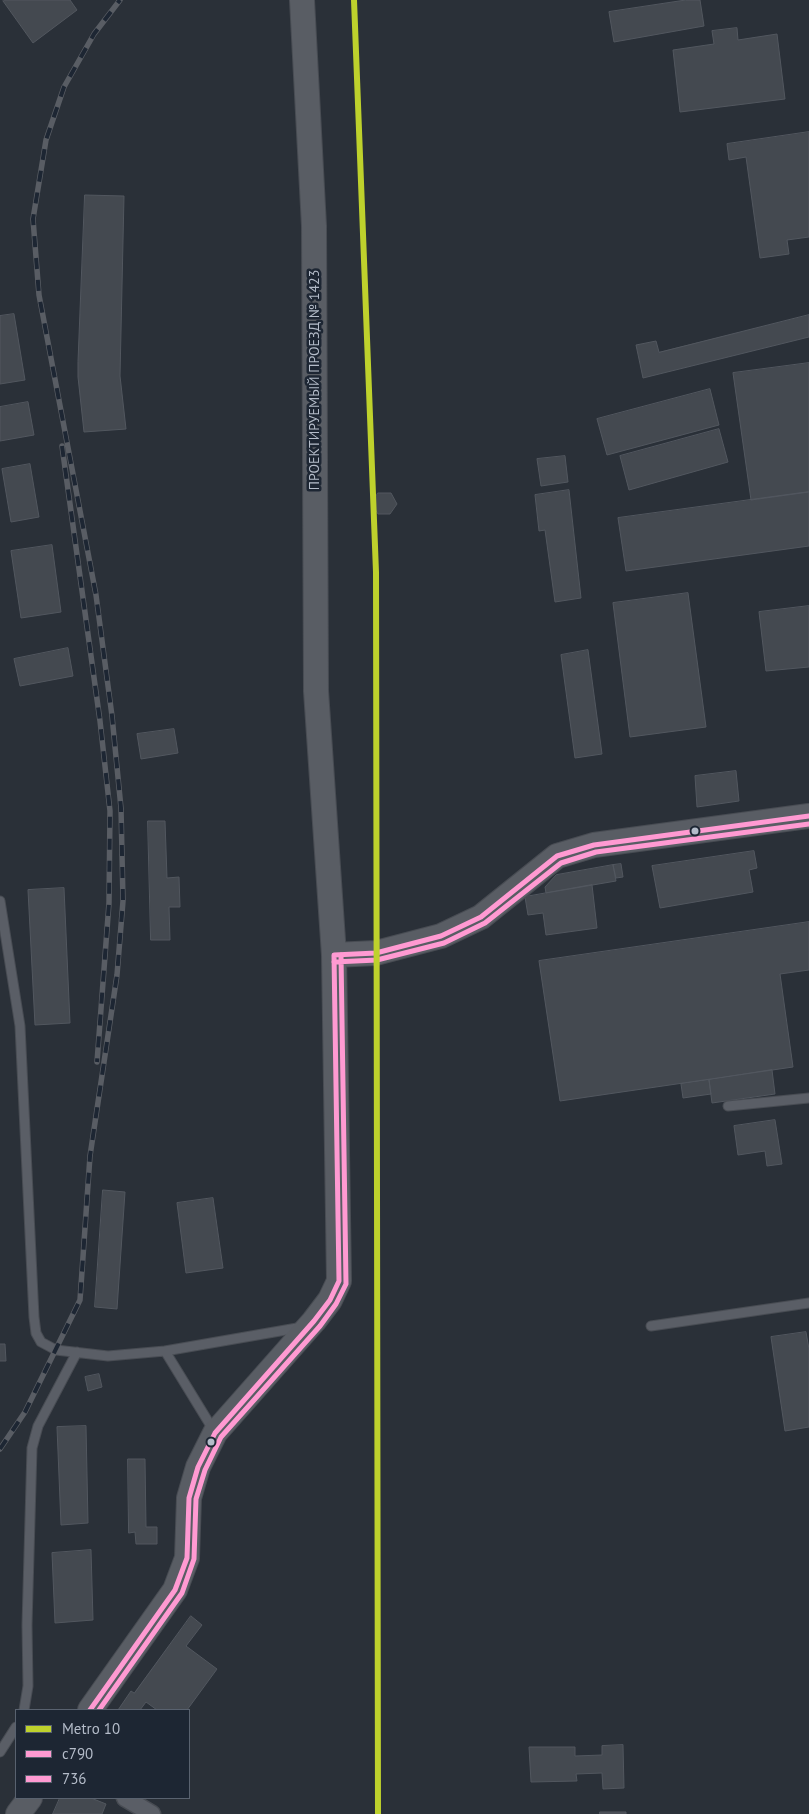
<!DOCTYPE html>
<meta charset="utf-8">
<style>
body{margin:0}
#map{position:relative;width:809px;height:1814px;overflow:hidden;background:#2a3038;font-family:"PT Sans",sans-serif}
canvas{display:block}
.legend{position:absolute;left:15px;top:1709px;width:175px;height:90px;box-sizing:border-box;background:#1d2633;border:1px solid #59626f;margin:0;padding:6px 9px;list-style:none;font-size:15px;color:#b4bcc9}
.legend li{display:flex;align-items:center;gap:10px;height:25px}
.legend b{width:25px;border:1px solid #59626f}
</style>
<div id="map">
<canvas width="809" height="1814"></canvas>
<ul class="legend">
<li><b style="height:6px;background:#bed12c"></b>Metro 10</li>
<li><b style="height:6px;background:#ff9ad2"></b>с790</li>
<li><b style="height:6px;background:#ff9ad2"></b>736</li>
</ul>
</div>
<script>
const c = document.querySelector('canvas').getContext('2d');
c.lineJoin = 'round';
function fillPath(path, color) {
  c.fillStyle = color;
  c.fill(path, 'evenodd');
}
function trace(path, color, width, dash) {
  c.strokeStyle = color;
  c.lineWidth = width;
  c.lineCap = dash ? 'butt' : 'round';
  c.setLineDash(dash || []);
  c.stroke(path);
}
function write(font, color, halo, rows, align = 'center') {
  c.font = font + ' "PT Sans",sans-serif';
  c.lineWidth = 5;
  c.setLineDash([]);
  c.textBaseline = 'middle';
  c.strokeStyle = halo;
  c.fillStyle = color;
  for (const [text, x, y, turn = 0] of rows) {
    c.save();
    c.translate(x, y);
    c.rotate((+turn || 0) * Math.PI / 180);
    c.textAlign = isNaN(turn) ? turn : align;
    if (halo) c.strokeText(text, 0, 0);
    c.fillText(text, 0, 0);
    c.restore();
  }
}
const building = new Path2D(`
 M 4,0 L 70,0 L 77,10 L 33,43 L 3,1 Z
 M 686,0 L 700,0 L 704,26 L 614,42 L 609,12 Z
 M 737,28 L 738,40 L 777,34 L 785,99 L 680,112 L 673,50 L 714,44 L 712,31 Z
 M 809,132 L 809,237 L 787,240 L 789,254 L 760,258 L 746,157 L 729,160 L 727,144 Z
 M 85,195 L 124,196 L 120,376 L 126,429 L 84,432 L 78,377 L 78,362 Z
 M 14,314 L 25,380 L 0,384 L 0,316 Z
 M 809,315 L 809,337 L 643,378 L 636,345 L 656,341 L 659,352 Z
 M 809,363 L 809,492 L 751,500 L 733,373 Z
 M 710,389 L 719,425 L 607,455 L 597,419 Z
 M 28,402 L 34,435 L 0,441 L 0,407 Z
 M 719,429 L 728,462 L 629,490 L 620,456 Z
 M 565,456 L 568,482 L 541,486 L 537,459 Z
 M 30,464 L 39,517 L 11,522 L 2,469 Z
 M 569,490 L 581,598 L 555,602 L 545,530 L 539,531 L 535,495 Z
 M 809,492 L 809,546 L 626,571 L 618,518 Z
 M 378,493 L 391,493 L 397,504 L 390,514 L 378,514 L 372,504 Z
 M 52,545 L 61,612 L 21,618 L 11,551 Z
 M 688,593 L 706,727 L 630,737 L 613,603 Z
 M 809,606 L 809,667 L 766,671 L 759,612 Z
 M 68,648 L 73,676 L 20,686 L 14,659 Z
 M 588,650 L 602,754 L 575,758 L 561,655 Z
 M 174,729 L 178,753 L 141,759 L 137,734 Z
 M 736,771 L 739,801 L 697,807 L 695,776 Z
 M 148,821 L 165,821 L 167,878 L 179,877 L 180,907 L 169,907 L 170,940 L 151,940 Z
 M 754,851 L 757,868 L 749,870 L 753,892 L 660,908 L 652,866 Z
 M 621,864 L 623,877 L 616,878 L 613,865 Z
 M 613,865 L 616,881 L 546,893 L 545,887 L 556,875 Z
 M 592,885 L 597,928 L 546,935 L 543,913 L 528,915 L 525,897 Z
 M 64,888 L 70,1023 L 35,1025 L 28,890 Z
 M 809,922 L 809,970 L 780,974 L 793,1067 L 560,1101 L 539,961 Z
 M 772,1070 L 775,1094 L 712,1103 L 709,1080 Z
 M 709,1080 L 711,1094 L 683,1098 L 681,1084 Z
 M 775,1120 L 782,1164 L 767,1166 L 765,1151 L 738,1155 L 734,1126 Z
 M 103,1190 L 125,1192 L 117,1309 L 95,1307 Z
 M 213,1198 L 223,1268 L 186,1273 L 177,1203 Z
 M 806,1332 L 809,1349 L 809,1427 L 785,1431 L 771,1337 Z
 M 0,1344 L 5,1344 L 6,1361 L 0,1361 Z
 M 99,1374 L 102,1387 L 88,1391 L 85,1377 Z
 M 86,1426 L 88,1523 L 61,1525 L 57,1427 Z
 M 128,1459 L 145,1459 L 146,1527 L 157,1527 L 157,1544 L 136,1544 L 135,1532 L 129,1533 Z
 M 91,1550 L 93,1620 L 55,1623 L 52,1553 Z
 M 191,1616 L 202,1625 L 186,1646 L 217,1669 L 187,1710 L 157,1710 L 146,1702 L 140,1710 L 118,1710 L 131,1691 L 134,1693 Z
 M 623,1745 L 624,1788 L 603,1789 L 602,1773 L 576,1774 L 577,1781 L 531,1782 L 529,1747 L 575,1747 L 575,1756 L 602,1755 L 602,1746 Z
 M 60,1798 L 91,1798 L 106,1804 L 102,1814 L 53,1814 Z
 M 600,1812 L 626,1812 L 626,1814 L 600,1814 Z`);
fillPath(building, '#444950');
trace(building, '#52575f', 1);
const lane = new Path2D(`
 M 0,901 L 20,1026 L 34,1317 L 36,1333 L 41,1342 L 56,1350 L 108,1356 L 165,1351 L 214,1431
 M 728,1106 L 809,1098
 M 651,1326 L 809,1303
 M 165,1351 L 303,1327
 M 24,1710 L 28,1686 L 27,1625 L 32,1448 L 38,1426 L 77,1352
 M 0,1752 L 16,1727`);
const street = new Path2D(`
 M 125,1798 L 152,1814`);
const secondary = new Path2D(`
 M 334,955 L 376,953 L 441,936 L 481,917 L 557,856 L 594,845 L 809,816
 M 90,1710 L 175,1590 L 187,1558 L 189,1498 L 198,1467 L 215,1433 L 314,1321 L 330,1300 L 339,1281 L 334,955 L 316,691 L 314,226 L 302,0
 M 18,1814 L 30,1798`);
trace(lane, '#484c53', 11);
trace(street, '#484c53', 19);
trace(secondary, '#484c53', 26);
trace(lane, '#5a5e66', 9);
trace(street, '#5a5e66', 16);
trace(secondary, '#595d64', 24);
const rail = new Path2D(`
 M 62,446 L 100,721 L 110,811 L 109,903 L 97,1062
 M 0,1449 L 25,1412 L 80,1300 L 90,1156 L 117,975 L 123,901 L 121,808 L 112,716 L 96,595 L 39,295 L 33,219 L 46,140 L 64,87 L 94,34 L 120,0`);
trace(rail, '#595d64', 5.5);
trace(rail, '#1d2633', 4, [11]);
trace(new Path2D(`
 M 334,955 L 376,953 L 441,936 L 481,917 L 557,856 L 594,845 L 809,816
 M 90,1710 L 175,1590 L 187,1558 L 189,1498 L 198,1467 L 215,1433 L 314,1321 L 330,1300 L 339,1281 L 334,955`), '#ff9ad2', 5);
trace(new Path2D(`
 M 334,962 L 377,960 L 444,943 L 485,923 L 561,863 L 596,852 L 809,824
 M 99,1710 L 182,1593 L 194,1559 L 196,1499 L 205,1470 L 221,1437 L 320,1326 L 336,1304 L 346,1284 L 341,955`), '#ff9ad2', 5);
trace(new Path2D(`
 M 354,0 L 376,572 L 378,1814`), '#bed12c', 6);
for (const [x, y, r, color] of [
 [695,831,4.5,"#b4bcc9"],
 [211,1442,4.5,"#b4bcc9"]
]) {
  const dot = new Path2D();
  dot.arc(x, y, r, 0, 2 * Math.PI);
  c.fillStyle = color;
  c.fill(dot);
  trace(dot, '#1d2633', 2);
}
write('14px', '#b4bcc9', '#1d2633', [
 ["ПРОЕКТИРУЕМЫЙ ПРОЕЗД № 1423",315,380,-90]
]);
</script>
